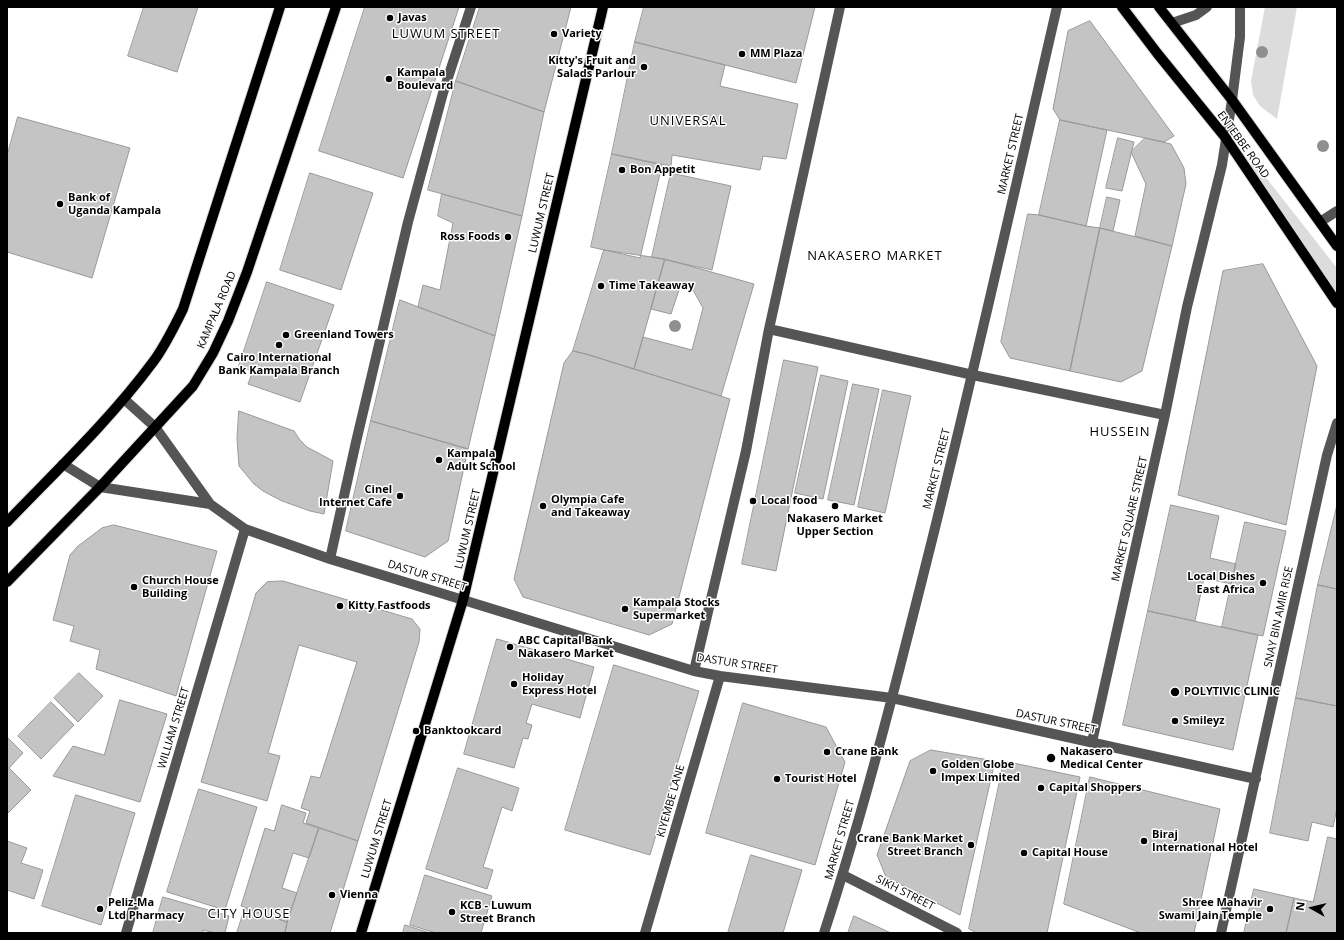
<!DOCTYPE html>
<style>
body{margin:0}
#map{position:relative;width:1344px;height:940px;overflow:hidden;background:#fff;font-family:"Open Sans",sans-serif}
canvas{display:block}
.frame{position:absolute;inset:0;border:8px solid #000;pointer-events:none}
.north{position:absolute;left:1292px;top:888px;width:40px;height:40px;-webkit-text-stroke:3px #fff;paint-order:stroke;rotate:278deg;font-size:11px;font-weight:700;line-height:16px;text-align:center;color:#000}
.north::after{content:'';display:block;margin:auto;width:14px;height:18px;background:#000;clip-path:polygon(50% 0,100% 100%,50% 72%,0 100%)}
</style>
<div id="map">
<canvas width="1344" height="940"></canvas>
<div class="frame"></div>
<div class="north">N</div>
</div>
<script>
const c = document.querySelector('canvas').getContext('2d');
c.lineJoin = 'round';
function fillPath(path, color) {
  c.fillStyle = color;
  c.fill(path, 'evenodd');
}
function trace(path, color, width, dash) {
  c.strokeStyle = color;
  c.lineWidth = width;
  c.lineCap = dash ? 'butt' : 'round';
  c.setLineDash(dash || []);
  c.stroke(path);
}
function write(font, color, halo, rows, align = 'center') {
  c.font = font + ' "Open Sans",sans-serif';
  c.lineWidth = 3;
  c.setLineDash([]);
  c.textBaseline = 'middle';
  c.strokeStyle = halo;
  c.fillStyle = color;
  for (const [text, x, y, turn = 0] of rows) {
    c.save();
    c.translate(x, y);
    c.rotate((+turn || 0) * Math.PI / 180);
    c.textAlign = isNaN(turn) ? turn : align;
    if (halo) c.strokeText(text, 0, 0);
    c.fillText(text, 0, 0);
    c.restore();
  }
}
fillPath(new Path2D(`
 M 1265,7 L 1297,7 L 1277,119 L 1260,106 L 1253,95 L 1251,81 Z
 M 1253,161 L 1337,268 L 1337,296 L 1249,169 Z`), '#dcdcdc');
const building = new Path2D(`
 M 144,7 L 198,7 L 177,72 L 128,56 Z
 M 365,7 L 459,7 L 403,178 L 319,151 Z
 M 480,7 L 571,7 L 544,112 L 456,81 Z
 M 644,7 L 815,7 L 796,83 L 635,42 Z
 M 1090,21 L 1174,136 L 1164,142 L 1060,120 L 1053,109 L 1068,31 Z
 M 635,42 L 725,65 L 720,86 L 798,104 L 786,159 L 763,156 L 760,170 L 672,155 L 671,166 L 612,154 Z
 M 456,81 L 544,112 L 522,216 L 428,190 Z
 M 18,117 L 130,148 L 92,278 L 7,252 L 7,156 Z
 M 1060,120 L 1107,130 L 1086,226 L 1039,215 Z
 M 1118,138 L 1134,142 L 1122,191 L 1106,188 Z
 M 1145,138 L 1171,144 L 1184,168 L 1186,184 L 1172,246 L 1135,236 L 1146,184 L 1131,152 Z
 M 612,154 L 662,165 L 640,258 L 591,247 Z
 M 310,173 L 373,193 L 341,290 L 280,270 Z
 M 671,173 L 731,186 L 712,270 L 652,257 Z
 M 442,194 L 522,216 L 495,336 L 418,307 L 423,285 L 440,290 L 453,223 L 438,216 Z
 M 1107,197 L 1120,200 L 1113,231 L 1100,228 Z
 M 1028,214 L 1039,215 L 1086,226 L 1100,228 L 1070,371 L 1010,358 L 1001,342 Z
 M 1100,228 L 1172,246 L 1142,371 L 1121,382 L 1070,371 Z
 M 604,250 L 665,259 L 634,369 L 586,354 L 573,351 Z
 M 665,259 L 754,284 L 721,396 L 634,369 L 643,337 L 692,350 L 703,308 L 693,290 L 680,287 L 671,314 L 651,309 Z
 M 1263,264 L 1317,366 L 1286,525 L 1178,495 L 1223,271 Z
 M 267,282 L 334,305 L 300,402 L 248,384 L 253,371 L 239,366 Z
 M 400,300 L 495,336 L 468,449 L 371,421 Z
 M 573,351 L 586,354 L 730,399 L 672,624 L 649,635 L 523,597 L 514,579 L 564,363 Z
 M 784,360 L 818,367 L 776,571 L 742,564 Z
 M 821,375 L 848,381 L 823,499 L 795,493 Z
 M 853,384 L 879,389 L 854,505 L 828,500 Z
 M 883,390 L 911,396 L 885,513 L 858,507 Z
 M 239,411 L 294,431 L 300,440 L 307,447 L 333,461 L 324,514 L 310,511 L 282,501 L 263,491 L 254,484 L 239,466 L 237,439 Z
 M 371,421 L 468,449 L 448,541 L 425,557 L 346,531 Z
 M 1171,505 L 1219,516 L 1210,558 L 1236,564 L 1231,584 L 1204,578 L 1195,621 L 1148,611 Z
 M 1337,505 L 1337,589 L 1318,585 Z
 M 1245,522 L 1286,531 L 1263,636 L 1222,627 Z
 M 114,525 L 217,551 L 176,696 L 96,669 L 100,650 L 70,641 L 74,626 L 53,620 L 70,555 L 78,546 L 102,528 Z
 M 283,581 L 412,619 L 420,629 L 419,642 L 358,841 L 306,823 L 310,811 L 301,808 L 311,776 L 320,778 L 357,662 L 299,645 L 268,753 L 280,756 L 267,801 L 201,782 L 256,593 L 267,582 Z
 M 1318,585 L 1337,589 L 1337,706 L 1296,698 Z
 M 1148,611 L 1258,635 L 1233,750 L 1123,725 Z
 M 497,639 L 594,667 L 580,718 L 532,704 L 526,723 L 532,725 L 528,739 L 523,738 L 514,768 L 464,754 Z
 M 614,665 L 699,691 L 650,855 L 565,830 Z
 M 79,673 L 103,696 L 78,722 L 54,698 Z
 M 1296,698 L 1337,706 L 1337,808 L 1333,827 L 1312,822 L 1308,841 L 1270,833 Z
 M 120,700 L 167,714 L 140,802 L 53,776 L 73,746 L 104,755 Z
 M 51,702 L 74,725 L 41,759 L 18,736 Z
 M 743,703 L 826,727 L 845,762 L 815,865 L 706,833 Z
 M 7,737 L 23,753 L 9,768 L 31,790 L 7,814 Z
 M 931,750 L 995,761 L 960,915 L 886,877 L 877,855 L 910,761 Z
 M 1004,761 L 1080,777 L 1047,933 L 977,933 L 969,929 Z
 M 458,768 L 519,788 L 512,811 L 502,807 L 483,867 L 493,870 L 487,889 L 426,869 Z
 M 1090,777 L 1220,809 L 1194,933 L 1141,933 L 1064,904 Z
 M 199,789 L 257,807 L 225,910 L 167,892 Z
 M 76,795 L 135,813 L 101,925 L 42,906 Z
 M 282,805 L 306,813 L 303,823 L 319,828 L 309,858 L 293,853 L 282,888 L 297,893 L 287,922 L 241,906 L 265,828 L 274,831 Z
 M 319,828 L 358,841 L 330,933 L 285,933 L 287,922 Z
 M 1328,837 L 1337,839 L 1337,933 L 1286,933 L 1294,898 L 1313,902 Z
 M 7,841 L 27,848 L 21,863 L 43,870 L 34,899 L 7,890 Z
 M 751,855 L 802,870 L 783,933 L 728,933 Z
 M 425,875 L 492,896 L 481,933 L 436,933 L 410,925 Z
 M 1254,889 L 1294,898 L 1286,933 L 1244,933 Z
 M 163,897 L 229,916 L 225,933 L 215,933 L 203,930 L 203,933 L 153,933 Z
 M 245,908 L 287,922 L 285,933 L 237,933 Z
 M 854,916 L 891,933 L 848,933 Z
 M 405,925 L 430,933 L 403,933 Z`);
fillPath(building, '#c4c4c4');
trace(building, '#999', 1);
const major = new Path2D(`
 M 1122,7 L 1157,53 L 1225,137 L 1337,303
 M 1159,7 L 1232,100 L 1337,246
 M 7,522 C 57,470 110,420 153,362 C 165,346 174,327 183,309 L 280,7
 M 7,582 L 100,487 L 193,386 L 213,353 L 228,321 L 247,272 L 336,7
 M 361,933 L 463,600 L 603,7`);
trace(major, '#dbdbdb', 12);
trace(new Path2D(`
 M 1172,23 L 1196,15 L 1207,7
 M 1320,222 L 1337,211
 M 769,329 L 973,375 L 1165,415
 M 124,399 L 155,427 L 210,504 L 245,529 L 330,559 L 694,671 L 720,676 L 892,698 L 1256,779
 M 63,464 L 100,487 L 210,504
 M 330,559 L 356,442 L 408,222 L 443,93 L 471,7
 M 694,671 L 746,451 L 769,329 L 840,7
 M 1092,742 L 1165,415 L 1187,307 L 1222,165 L 1232,100 L 1240,37 L 1240,7
 M 843,875 L 957,933
 M 126,933 L 245,529
 M 645,933 L 720,676
 M 824,933 C 866,804 899,672 932,540 C 976,363 1016,185 1057,7
 M 1221,933 L 1327,455 L 1337,423`), '#555', 10);
trace(major, '#000', 10);
c.fillStyle = '#8f8f8f';
for (const [x, y] of [
 [1262,52],
 [1323,146],
 [675,326]
]) {
  c.beginPath();
  c.arc(x, y, 6, 0, 2 * Math.PI);
  c.fill();
}
for (const [x, y, r, color] of [
 [390,18,4,"#000"],
 [554,34,4,"#000"],
 [742,54,4,"#000"],
 [644,67,4,"#000"],
 [389,79,4,"#000"],
 [622,170,4,"#000"],
 [60,204,4,"#000"],
 [508,237,4,"#000"],
 [601,286,4,"#000"],
 [286,335,4,"#000"],
 [279,345,4,"#000"],
 [439,460,4,"#000"],
 [400,496,4,"#000"],
 [753,501,4,"#000"],
 [543,506,4,"#000"],
 [835,506,4,"#000"],
 [1263,583,4,"#000"],
 [134,587,4,"#000"],
 [340,606,4,"#000"],
 [625,609,4,"#000"],
 [510,647,4,"#000"],
 [514,684,4,"#000"],
 [1175,692,5,"#000"],
 [1175,721,4,"#000"],
 [416,731,4,"#000"],
 [827,752,4,"#000"],
 [1051,758,5,"#000"],
 [933,771,4,"#000"],
 [777,779,4,"#000"],
 [1041,788,4,"#000"],
 [1144,841,4,"#000"],
 [971,845,4,"#000"],
 [1024,853,4,"#000"],
 [332,895,4,"#000"],
 [100,909,4,"#000"],
 [1270,909,4,"#000"],
 [452,912,4,"#000"]
]) {
  const dot = new Path2D();
  dot.arc(x, y, r, 0, 2 * Math.PI);
  c.fillStyle = color;
  c.fill(dot);
  trace(dot, '#fff', 1.5);
}
write('bold 11px', '#000', '#fff', [
 ["Javas",398,18],
 ["Variety",562,34],
 ["MM Plaza",750,54],
 ["Kitty's Fruit and",636,61,"right"],
 ["Salads Parlour",636,74,"right"],
 ["Kampala",397,73],
 ["Boulevard",397,86],
 ["Bon Appetit",630,170],
 ["Bank of",68,198],
 ["Uganda Kampala",68,211],
 ["Ross Foods",500,237,"right"],
 ["Time Takeaway",609,286],
 ["Greenland Towers",294,335],
 ["Cairo International",279,358,"center"],
 ["Bank Kampala Branch",279,371,"center"],
 ["Kampala",447,454],
 ["Adult School",447,467],
 ["Cinel",392,490,"right"],
 ["Internet Cafe",392,503,"right"],
 ["Olympia Cafe",551,500],
 ["and Takeaway",551,513],
 ["Local food",761,501],
 ["Nakasero Market",835,519,"center"],
 ["Upper Section",835,532,"center"],
 ["Local Dishes",1255,577,"right"],
 ["East Africa",1255,590,"right"],
 ["Church House",142,581],
 ["Building",142,594],
 ["Kampala Stocks",633,603],
 ["Supermarket",633,616],
 ["Kitty Fastfoods",348,606],
 ["ABC Capital Bank",518,641],
 ["Nakasero Market",518,654],
 ["Holiday",522,678],
 ["Express Hotel",522,691],
 ["POLYTIVIC CLINIC",1184,692],
 ["Smileyz",1183,721],
 ["Banktookcard",424,731],
 ["Crane Bank",835,752],
 ["Nakasero",1060,752],
 ["Medical Center",1060,765],
 ["Golden Globe",941,765],
 ["Impex Limited",941,778],
 ["Tourist Hotel",785,779],
 ["Capital Shoppers",1049,788],
 ["Biraj",1152,835],
 ["International Hotel",1152,848],
 ["Crane Bank Market",963,839,"right"],
 ["Street Branch",963,852,"right"],
 ["Capital House",1032,853],
 ["Vienna",340,895],
 ["Peliz-Ma",108,903],
 ["Ltd Pharmacy",108,916],
 ["Shree Mahavir",1262,903,"right"],
 ["Swami Jain Temple",1262,916,"right"],
 ["KCB - Luwum",460,906],
 ["Street Branch",460,919]
], 'left');
write('11px', '#000', '#fff', [
 ["ENTEBBE ROAD",1243,145,54],
 ["MARKET STREET",1011,154,-77],
 ["LUWUM STREET",542,213,-77],
 ["KAMPALA ROAD",217,310,-67],
 ["MARKET STREET",937,469,-76],
 ["MARKET SQUARE STREET",1130,519,-77],
 ["LUWUM STREET",468,529,-77],
 ["DASTUR STREET",427,576,17],
 ["SNAY BIN AMIR RISE",1279,617,-78],
 ["DASTUR STREET",737,664,9],
 ["DASTUR STREET",1056,722,12],
 ["WILLIAM STREET",174,728,-73],
 ["KIYEMBE LANE",671,801,-74],
 ["LUWUM STREET",377,839,-73],
 ["MARKET STREET",840,840,-74],
 ["SIKH STREET",905,893,27]
]);
c.letterSpacing = '1px';
write('13px', '#000', '#fff', [
 ["LUWUM STREET",446,34],
 ["UNIVERSAL",688,121],
 ["NAKASERO MARKET",875,256],
 ["HUSSEIN",1120,432],
 ["CITY HOUSE",249,914]
]);
c.letterSpacing = '0px';
</script>
